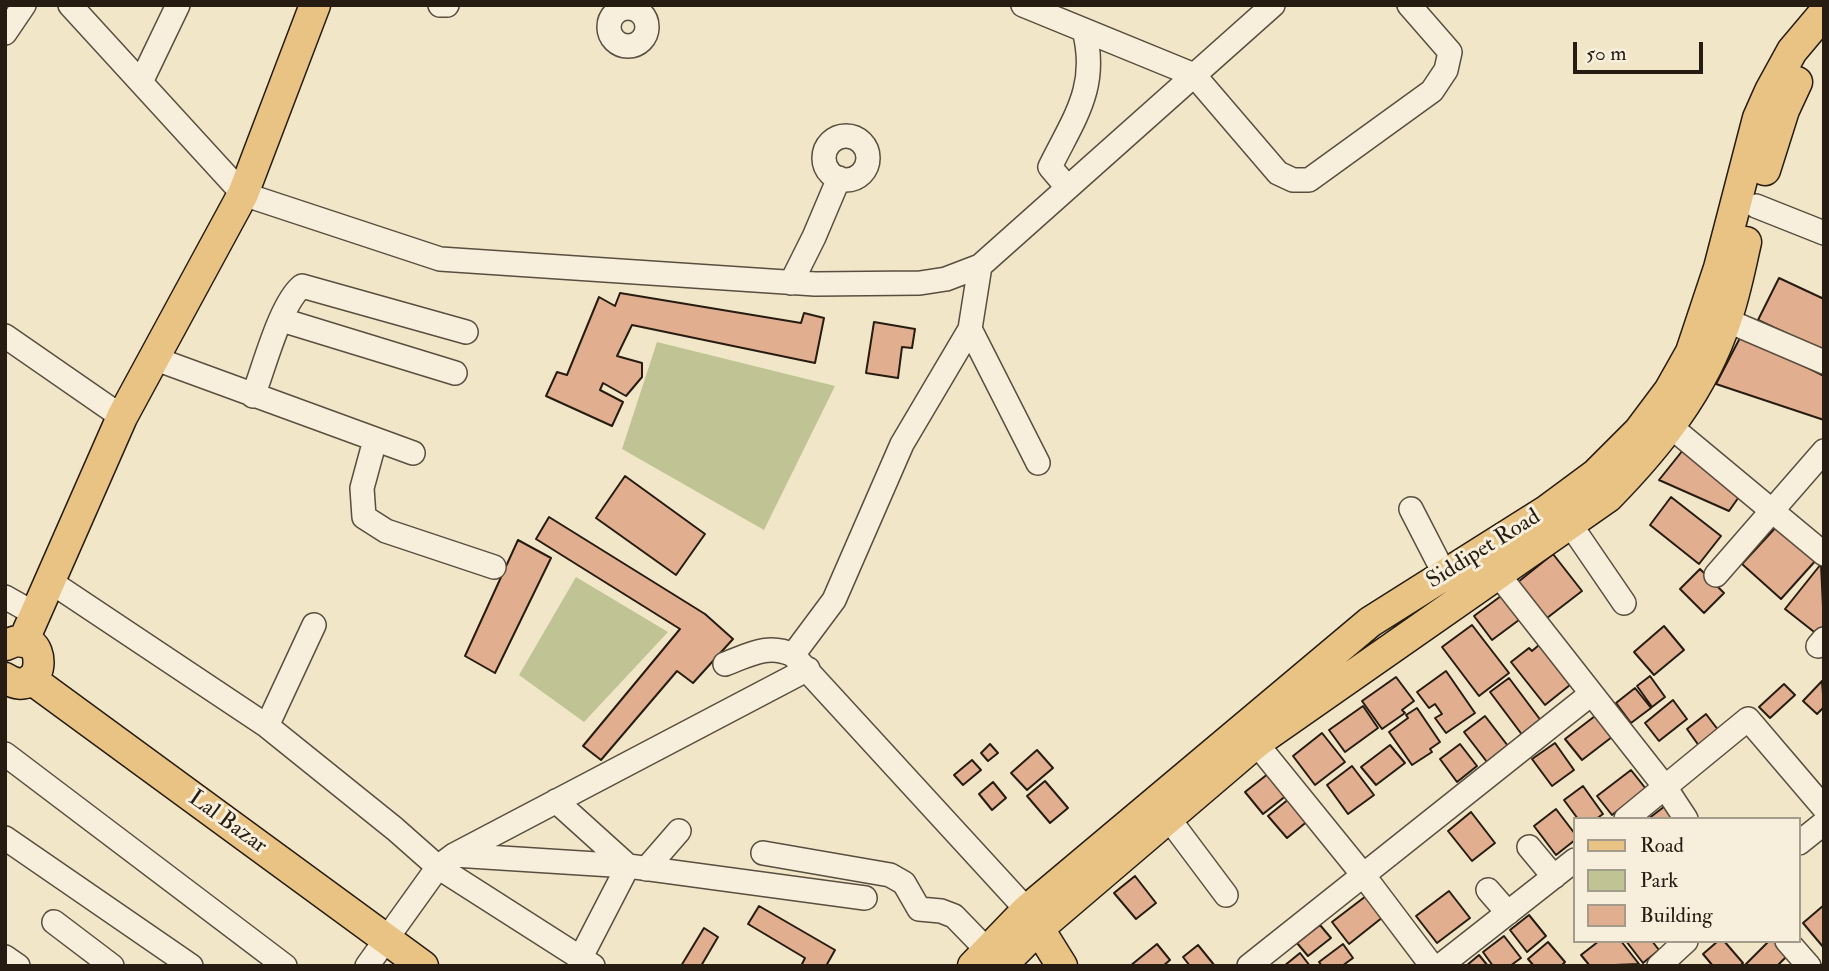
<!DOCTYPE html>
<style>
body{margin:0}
#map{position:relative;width:1829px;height:971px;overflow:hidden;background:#f2e6c9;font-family:"IM FELL Double Pica",serif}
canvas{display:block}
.frame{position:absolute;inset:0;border:7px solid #261c11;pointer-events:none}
.legend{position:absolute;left:1573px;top:817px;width:228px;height:126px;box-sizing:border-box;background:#f7efdc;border:2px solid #a39b8b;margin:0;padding:9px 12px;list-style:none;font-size:21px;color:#261c11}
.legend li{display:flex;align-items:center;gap:14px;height:35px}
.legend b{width:35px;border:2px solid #a39b8b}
.scale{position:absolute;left:1573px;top:42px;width:130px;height:32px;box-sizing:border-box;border:4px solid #261c11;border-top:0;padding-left:9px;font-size:21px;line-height:24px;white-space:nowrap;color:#261c11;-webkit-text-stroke:5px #f7efdc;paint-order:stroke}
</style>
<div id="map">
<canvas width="1829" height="971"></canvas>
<div class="frame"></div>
<ul class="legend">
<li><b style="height:9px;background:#e9c384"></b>Road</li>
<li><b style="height:19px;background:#c0c393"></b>Park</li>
<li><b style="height:19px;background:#e1ae8f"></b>Building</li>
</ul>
<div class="scale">50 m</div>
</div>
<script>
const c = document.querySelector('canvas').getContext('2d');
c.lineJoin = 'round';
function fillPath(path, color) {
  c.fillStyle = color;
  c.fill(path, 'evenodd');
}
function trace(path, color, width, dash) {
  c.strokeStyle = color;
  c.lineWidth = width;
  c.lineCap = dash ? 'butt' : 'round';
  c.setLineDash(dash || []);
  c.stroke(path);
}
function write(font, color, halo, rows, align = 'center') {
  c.font = font + ' "IM FELL Double Pica",serif';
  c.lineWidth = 6;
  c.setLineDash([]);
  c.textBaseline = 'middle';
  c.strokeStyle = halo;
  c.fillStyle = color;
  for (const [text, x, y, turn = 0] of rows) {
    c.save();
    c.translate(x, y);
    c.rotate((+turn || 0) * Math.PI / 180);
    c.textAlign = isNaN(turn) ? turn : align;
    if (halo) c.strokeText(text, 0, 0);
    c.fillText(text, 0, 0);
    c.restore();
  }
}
fillPath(new Path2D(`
 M 657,342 L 835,386 L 764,530 L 622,449 Z
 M 576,577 L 668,632 L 584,722 L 519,675 Z`), '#c0c393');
const building = new Path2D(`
 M 1779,278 L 1824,299 L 1824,351 L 1758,320 Z
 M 620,293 L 801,323 L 804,313 L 824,318 L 815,363 L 632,325 L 617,356 L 642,363 L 642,377 L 626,396 L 603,383 L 600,390 L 623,402 L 612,426 L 546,396 L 557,372 L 567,375 L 599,297 L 615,306 Z
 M 874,322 L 915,329 L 912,348 L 902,347 L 898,378 L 866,373 Z
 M 1742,334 L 1824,376 L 1824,420 L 1716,384 Z
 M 1683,450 L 1741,494 L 1729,511 L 1659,480 Z
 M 625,476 L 705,534 L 676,575 L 596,518 Z
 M 1671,497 L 1721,536 L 1699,564 L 1650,525 Z
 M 549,517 L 705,614 L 733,639 L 693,683 L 677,671 L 601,760 L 583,746 L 680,629 L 536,539 Z
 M 1778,525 L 1817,559 L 1781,599 L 1742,564 Z
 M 518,540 L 551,558 L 495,673 L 465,656 Z
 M 1553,554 L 1582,591 L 1547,618 L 1518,582 Z
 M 1821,564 L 1824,628 L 1818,635 L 1785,609 Z
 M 1700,569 L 1724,593 L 1704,613 L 1680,589 Z
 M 1505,593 L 1523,617 L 1492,640 L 1474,616 Z
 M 1472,625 L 1509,673 L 1479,696 L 1442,647 Z
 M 1664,626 L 1684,650 L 1654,675 L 1634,652 Z
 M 1539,645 L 1570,685 L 1545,705 L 1511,662 L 1529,648 L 1532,651 Z
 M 1446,671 L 1475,713 L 1446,733 L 1435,718 L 1442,714 L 1435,704 L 1429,708 L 1417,692 Z
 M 1650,676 L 1665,697 L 1652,707 L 1637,686 Z
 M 1396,677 L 1414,701 L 1402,710 L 1405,713 L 1382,729 L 1362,701 Z
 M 1509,678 L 1542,722 L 1523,736 L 1490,692 Z
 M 1822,681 L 1824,707 L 1817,714 L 1803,701 Z
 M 1784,684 L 1795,695 L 1770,718 L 1759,707 Z
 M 1635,688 L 1651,708 L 1631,723 L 1616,703 Z
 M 1673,700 L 1687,719 L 1659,741 L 1645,723 Z
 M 1363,706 L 1378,728 L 1345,752 L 1329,730 Z
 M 1417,708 L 1440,742 L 1430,749 L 1432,752 L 1412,765 L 1389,732 L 1408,718 L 1406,715 Z
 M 1706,714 L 1722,735 L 1702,750 L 1687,729 Z
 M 1485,716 L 1508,746 L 1487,762 L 1464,732 Z
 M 1595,716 L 1612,737 L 1582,760 L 1565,739 Z
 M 1322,733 L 1345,762 L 1315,785 L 1293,756 Z
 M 1555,743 L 1574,770 L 1552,786 L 1532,759 Z
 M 990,744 L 998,753 L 988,761 L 981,753 Z
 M 1460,744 L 1477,766 L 1457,782 L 1440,759 Z
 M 1390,745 L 1405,763 L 1376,785 L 1361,767 Z
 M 1037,750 L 1053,768 L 1027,790 L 1011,773 Z
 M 972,760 L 981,770 L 963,785 L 954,775 Z
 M 1352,766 L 1374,795 L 1348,814 L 1327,785 Z
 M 1631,770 L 1646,789 L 1612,815 L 1597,796 Z
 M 1269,773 L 1287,795 L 1263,814 L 1245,792 Z
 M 1045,781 L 1068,808 L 1050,823 L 1027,796 Z
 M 993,782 L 1006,798 L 992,810 L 979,794 Z
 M 1583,786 L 1603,814 L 1596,819 L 1578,819 L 1564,800 Z
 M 1290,798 L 1309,820 L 1287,838 L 1268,816 Z
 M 1665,806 L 1675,819 L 1648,819 Z
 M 1556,809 L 1575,834 L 1575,840 L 1556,855 L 1534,826 Z
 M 1471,812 L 1495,843 L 1472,861 L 1448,831 Z
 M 1135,876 L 1156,903 L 1136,919 L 1114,893 Z
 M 1449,891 L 1470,918 L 1437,943 L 1416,916 Z
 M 1366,896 L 1383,917 L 1349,944 L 1332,922 Z
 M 1824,905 L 1824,948 L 1803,923 Z
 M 759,906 L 835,950 L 826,966 L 801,966 L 805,958 L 748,924 Z
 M 1529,915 L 1546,936 L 1527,952 L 1510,930 Z
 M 1320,925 L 1331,938 L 1308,956 L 1297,943 Z
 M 704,928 L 718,937 L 701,966 L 681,966 Z
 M 1504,936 L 1521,958 L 1510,966 L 1493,966 L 1483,952 Z
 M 1599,941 L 1621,941 L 1639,964 L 1590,966 L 1581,955 Z
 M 1626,941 L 1652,941 L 1659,950 L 1643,963 Z
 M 1718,941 L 1724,941 L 1743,963 L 1740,966 L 1713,966 L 1703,954 Z
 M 1769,941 L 1775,941 L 1788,955 L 1777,966 L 1744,966 Z
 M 1548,942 L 1565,962 L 1561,966 L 1534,966 L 1528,959 Z
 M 1157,944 L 1170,960 L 1163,966 L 1130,966 Z
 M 1343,944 L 1353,958 L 1342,966 L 1322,966 L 1319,962 Z
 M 1198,945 L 1215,966 L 1190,966 L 1183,957 Z
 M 1300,953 L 1310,966 L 1284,966 Z
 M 1479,955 L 1488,966 L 1466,966 Z`);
fillPath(building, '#e1ae8f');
trace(building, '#261c11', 2);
const minor = new Path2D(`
 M 70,5 L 243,194 L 440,259 L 815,284 L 920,283 L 946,279 L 980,266 L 1273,5
 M 440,5 L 447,5
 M 1023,5 L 1194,75 L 1278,173 L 1293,180 L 1309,180 L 1432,91 L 1446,70 L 1450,52 L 1409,5
 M609 27a19 19 0 1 1 38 0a19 19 0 1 1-38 0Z
 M 5,33 L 24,5
 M 141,82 L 178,5
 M824 158a22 22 0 1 1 44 0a22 22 0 1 1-44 0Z
 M 1067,187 L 1050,167 C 1074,118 1099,87 1084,30
 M 1756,206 L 1824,233
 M 980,266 L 970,329 L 1038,463
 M 791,283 L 814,237 L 839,178
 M 282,320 L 455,373
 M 1726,320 L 1824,362
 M 5,336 L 122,417
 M 156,359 L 413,453
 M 253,396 C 264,368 280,304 302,286 L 466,332
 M 1670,426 L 1824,554
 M 375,440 L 362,488 L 364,517 L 386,531 L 494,567
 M 1411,509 L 1445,575
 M 1570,524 L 1624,603
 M 1497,573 L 1665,787 L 1686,819
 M 1716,575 L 1824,451
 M 51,582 L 267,726 L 395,829 L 438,867 L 593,966
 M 5,597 L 35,614
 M 1818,646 L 1824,639
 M 793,655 L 834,600 L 902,444 L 970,329
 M 725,664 C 749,655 768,643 793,655 L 1027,910
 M 267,726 L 314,625
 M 1256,743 L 1364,876 L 1432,966
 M 5,754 L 285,966
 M 556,801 L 628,866 L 865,898
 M 1169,819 L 1226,895
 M 1626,819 L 1748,719 L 1824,808
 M 5,838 L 191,966
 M 1799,843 L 1824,823
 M 1529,847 L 1554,877
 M 763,853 L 890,875 L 904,883 L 919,909 L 941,911 L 954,916 L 987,950
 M 454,855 L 628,866 L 581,957
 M 646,869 L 679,831
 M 1488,890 L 1508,913
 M 54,922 L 112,966
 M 1787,941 L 1809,966
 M 5,957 L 18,966
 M 367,966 L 438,867 L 454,855 L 808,669
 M 1249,966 L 1591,694
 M 1440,966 L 1575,860
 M 1659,966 L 1686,941`);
const major = new Path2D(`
 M 1765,170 L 1784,110 L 1797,82
 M 23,642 L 122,417 L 243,194 L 315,5
 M 5,678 C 48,706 51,621 6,645
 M 31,679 L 423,966
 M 1029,913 L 1062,966
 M 973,966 L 1027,910 L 1370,622 L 1546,511 L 1596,474 L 1639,431 L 1669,391 L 1691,352 L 1719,268 L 1758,118 L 1770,91 L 1792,51 L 1824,13
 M 1001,966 L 1038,929 L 1256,743 L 1608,497 C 1658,446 1703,390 1726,320 C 1735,295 1740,268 1746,242`);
trace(minor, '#594e3f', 26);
trace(major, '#261c11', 33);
trace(minor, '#f7efdc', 23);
trace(major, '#e9c384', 30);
write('23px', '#261c11', '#f7efdc', [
 ["Siddipet Road",1484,550,-32],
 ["Lal Bazar",227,823,36]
]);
</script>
